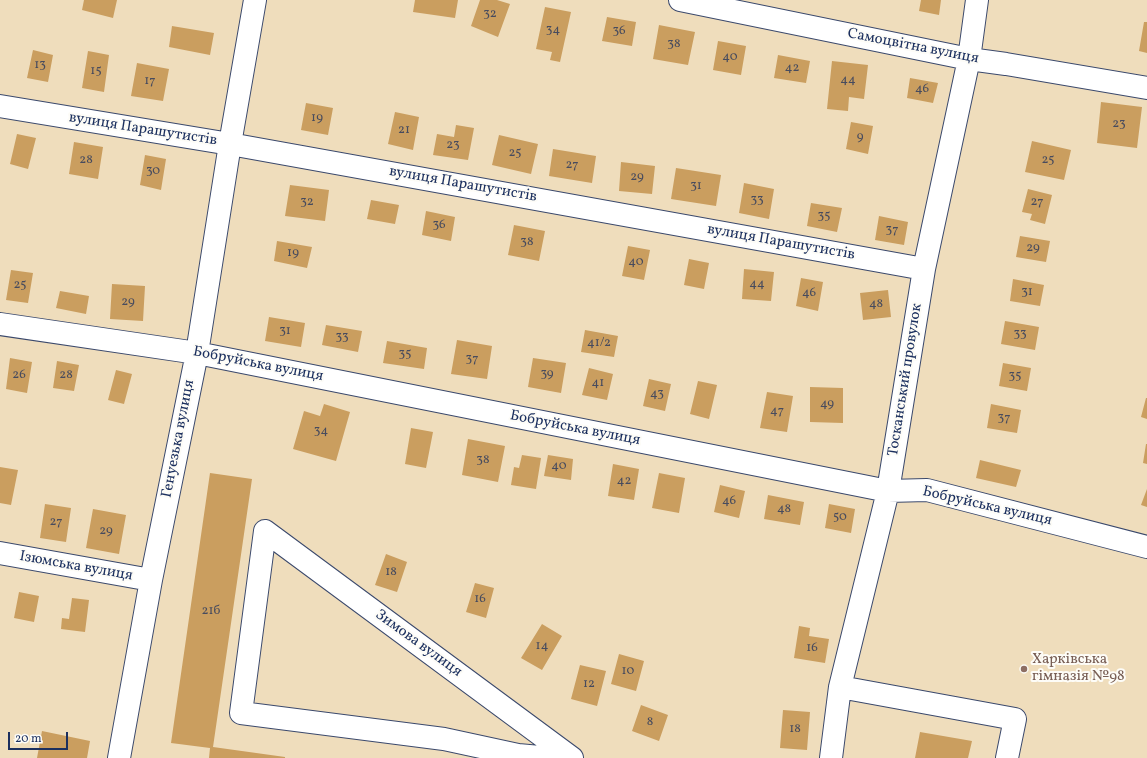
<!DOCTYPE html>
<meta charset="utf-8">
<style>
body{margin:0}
#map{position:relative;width:1147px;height:758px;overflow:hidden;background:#efddbc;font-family:Vollkorn,serif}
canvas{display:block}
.scale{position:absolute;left:8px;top:732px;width:60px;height:18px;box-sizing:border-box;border:2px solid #1b2f5e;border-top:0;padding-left:5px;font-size:12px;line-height:14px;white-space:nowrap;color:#1b2f5e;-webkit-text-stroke:3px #fdfcf7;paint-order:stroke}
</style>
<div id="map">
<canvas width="1147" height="758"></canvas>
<div class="scale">20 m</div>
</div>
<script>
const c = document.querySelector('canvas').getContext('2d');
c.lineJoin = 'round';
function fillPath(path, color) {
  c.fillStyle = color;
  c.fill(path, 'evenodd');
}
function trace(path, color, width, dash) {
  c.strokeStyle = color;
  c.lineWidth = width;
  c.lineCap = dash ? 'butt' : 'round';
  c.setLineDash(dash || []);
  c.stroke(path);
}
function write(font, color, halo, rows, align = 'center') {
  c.font = font + ' Vollkorn,serif';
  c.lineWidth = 4;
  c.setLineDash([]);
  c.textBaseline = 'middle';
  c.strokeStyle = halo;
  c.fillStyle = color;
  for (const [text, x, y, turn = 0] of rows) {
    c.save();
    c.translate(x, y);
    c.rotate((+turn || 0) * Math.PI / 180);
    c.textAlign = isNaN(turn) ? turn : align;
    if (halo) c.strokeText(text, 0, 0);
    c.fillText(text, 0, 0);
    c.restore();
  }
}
fillPath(new Path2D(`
 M 84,0 L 117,0 L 113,18 L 82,10 Z
 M 415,0 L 458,0 L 455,18 L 413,12 Z
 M 480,0 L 497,0 L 510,4 L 498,37 L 471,26 Z
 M 921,0 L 941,0 L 939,15 L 919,11 Z
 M 545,7 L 571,12 L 560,62 L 550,60 L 552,52 L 536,49 Z
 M 607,17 L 636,22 L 632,46 L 602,41 Z
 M 1144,22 L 1147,22 L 1147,53 L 1139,51 Z
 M 659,25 L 695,32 L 688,65 L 653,59 Z
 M 172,26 L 214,33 L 210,55 L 169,47 Z
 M 718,41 L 746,46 L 741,75 L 713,70 Z
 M 33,50 L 53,55 L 48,82 L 27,78 Z
 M 88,51 L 109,55 L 104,92 L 82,88 Z
 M 778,55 L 810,61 L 806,83 L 774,78 Z
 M 832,61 L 868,65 L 864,99 L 849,97 L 848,111 L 827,109 Z
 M 137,63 L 169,69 L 163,101 L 131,96 Z
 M 910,78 L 938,83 L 933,103 L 907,98 Z
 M 1101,102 L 1142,107 L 1137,148 L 1097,143 Z
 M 306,103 L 333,108 L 328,135 L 301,130 Z
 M 395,112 L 419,117 L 413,150 L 388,144 Z
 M 851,122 L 873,126 L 868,154 L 846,149 Z
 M 456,125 L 474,128 L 468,160 L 433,155 L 437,134 L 454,137 Z
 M 17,134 L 36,138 L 28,169 L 10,164 Z
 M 499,135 L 538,144 L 531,174 L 492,165 Z
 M 1032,141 L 1071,150 L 1064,180 L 1025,172 Z
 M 74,142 L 103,147 L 98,179 L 69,174 Z
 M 553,149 L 596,156 L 592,183 L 549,176 Z
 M 145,155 L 166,159 L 161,190 L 140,185 Z
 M 621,162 L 655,166 L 652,194 L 619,191 Z
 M 676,168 L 721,175 L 716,206 L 671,199 Z
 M 744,183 L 774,189 L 769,219 L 739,213 Z
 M 290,185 L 329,190 L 325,221 L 285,216 Z
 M 1028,189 L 1052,195 L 1045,224 L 1030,220 L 1032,214 L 1022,212 Z
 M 371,200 L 399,205 L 395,224 L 367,219 Z
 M 811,203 L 842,208 L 837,232 L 807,226 Z
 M 426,211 L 455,217 L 451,241 L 422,235 Z
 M 879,216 L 908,222 L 904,245 L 875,240 Z
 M 514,225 L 545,231 L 539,261 L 508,255 Z
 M 1020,236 L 1050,241 L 1046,262 L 1016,257 Z
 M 277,241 L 312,247 L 307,268 L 274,261 Z
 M 628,246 L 650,250 L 644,280 L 622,276 Z
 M 689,259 L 709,263 L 704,289 L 684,285 Z
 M 744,269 L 774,272 L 771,301 L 742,299 Z
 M 11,270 L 33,273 L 28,303 L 6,300 Z
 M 801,278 L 823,282 L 818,311 L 796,306 Z
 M 1013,279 L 1044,285 L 1040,306 L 1010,301 Z
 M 112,284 L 145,286 L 143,321 L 110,319 Z
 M 888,290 L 891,317 L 863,320 L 860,293 Z
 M 60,291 L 89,296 L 86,314 L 56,308 Z
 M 269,317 L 305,323 L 301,347 L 265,341 Z
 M 1005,321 L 1039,327 L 1035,350 L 1001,344 Z
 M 326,325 L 362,331 L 358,352 L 322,345 Z
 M 585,330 L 618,336 L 614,357 L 581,352 Z
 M 457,340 L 492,346 L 487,379 L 451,374 Z
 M 387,341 L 427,348 L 424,369 L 383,363 Z
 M 10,358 L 32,362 L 27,393 L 6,389 Z
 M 533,358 L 566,363 L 561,393 L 528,387 Z
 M 57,361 L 79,365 L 74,391 L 53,388 Z
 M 1003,363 L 1031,368 L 1027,391 L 999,386 Z
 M 589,368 L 613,374 L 607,400 L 582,395 Z
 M 116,370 L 132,374 L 124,404 L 108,400 Z
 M 649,379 L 671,384 L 665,411 L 643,406 Z
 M 698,381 L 717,385 L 709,419 L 690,414 Z
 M 810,387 L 843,388 L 843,423 L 810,422 Z
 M 767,392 L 793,396 L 787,432 L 760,428 Z
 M 1146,398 L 1147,398 L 1147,419 L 1141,417 Z
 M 324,404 L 350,412 L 336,461 L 293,449 L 304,411 L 320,416 Z
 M 991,404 L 1021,410 L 1017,433 L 987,428 Z
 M 411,428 L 433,432 L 426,468 L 405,464 Z
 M 468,439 L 505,446 L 498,482 L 462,475 Z
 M 1146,444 L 1147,444 L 1147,464 L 1143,463 Z
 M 522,455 L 541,458 L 536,489 L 511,485 L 514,467 L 519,468 Z
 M 548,455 L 573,459 L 571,480 L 544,476 Z
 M 980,460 L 1021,470 L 1016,487 L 976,478 Z
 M 613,464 L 639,469 L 634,500 L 608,496 Z
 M 0,467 L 18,470 L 11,505 L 0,503 Z
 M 210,473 L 252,479 L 213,747 L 285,757 L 285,758 L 209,758 L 210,748 L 171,743 Z
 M 659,473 L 685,478 L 679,513 L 652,508 Z
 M 720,485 L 745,491 L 739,518 L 714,512 Z
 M 1147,489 L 1147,507 L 1141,505 Z
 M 768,495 L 804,502 L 800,525 L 764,519 Z
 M 45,504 L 71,508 L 66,542 L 40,538 Z
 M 829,504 L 855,509 L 851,533 L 825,528 Z
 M 93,509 L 126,515 L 119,554 L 86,548 Z
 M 386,554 L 407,562 L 397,592 L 375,585 Z
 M 475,583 L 494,588 L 486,618 L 466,612 Z
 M 19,592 L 39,596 L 34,622 L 14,618 Z
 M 72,598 L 89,600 L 85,632 L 61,629 L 62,618 L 69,619 Z
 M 542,624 L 562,636 L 542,670 L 521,658 Z
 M 799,626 L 810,628 L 809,636 L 829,639 L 825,663 L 794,658 Z
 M 619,654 L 644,661 L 636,691 L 611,684 Z
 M 580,665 L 606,671 L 597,706 L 571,699 Z
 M 641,705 L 668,715 L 659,741 L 632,731 Z
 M 783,710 L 810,712 L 807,750 L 780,748 Z
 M 42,731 L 90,741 L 87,758 L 37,758 Z
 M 920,732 L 972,741 L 968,758 L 915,758 Z`), '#ca9e5f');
const minor = new Path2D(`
 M 680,0 L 969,59 L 1006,64 L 1147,88
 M 0,106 L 230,144 L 924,269
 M 0,324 L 197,353 L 888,491 L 927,490 L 1147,547
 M 0,553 L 151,580
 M 840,687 L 1015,719 L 1007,758
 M 119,758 L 151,580 L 197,353 L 230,144 L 255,0
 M 551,758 L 518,755 L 444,739 L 241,713 L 265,531 L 572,758
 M 831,758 L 840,687 L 888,491 L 924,269 L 969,59 L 977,0`);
trace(minor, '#3b496c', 24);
trace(minor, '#fff', 22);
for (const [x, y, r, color] of [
 [1024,669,4,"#8d6e63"]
]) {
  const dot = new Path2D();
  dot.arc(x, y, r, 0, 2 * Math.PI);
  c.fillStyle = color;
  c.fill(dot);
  trace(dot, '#fdfcf7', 1.5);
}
write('13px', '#474b5e', null, [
 ["32",490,15],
 ["34",553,31],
 ["36",619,32],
 ["38",674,45],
 ["40",730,58],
 ["13",40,66],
 ["42",792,69],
 ["15",96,72],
 ["44",848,81],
 ["17",150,82],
 ["46",922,90],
 ["19",317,119],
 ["23",1119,125],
 ["21",404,131],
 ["9",860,138],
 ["23",453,146],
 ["25",515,154],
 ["28",86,161],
 ["25",1048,161],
 ["27",572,166],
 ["30",153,172],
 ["29",637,178],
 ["31",696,187],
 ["33",757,201],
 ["32",307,203],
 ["27",1037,203],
 ["35",824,217],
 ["36",439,226],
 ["37",892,231],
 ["38",527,243],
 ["29",1033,249],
 ["19",293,254],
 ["40",636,263],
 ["44",757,285],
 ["25",20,286],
 ["31",1027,293],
 ["46",809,294],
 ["29",128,303],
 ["48",876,305],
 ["31",285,332],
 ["33",1020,335],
 ["33",342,338],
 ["41/2",599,344],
 ["35",405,355],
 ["37",472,360],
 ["39",547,375],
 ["26",19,376],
 ["28",66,376],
 ["35",1015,377],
 ["41",598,384],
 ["43",657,395],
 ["49",827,405],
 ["47",777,412],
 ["37",1004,419],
 ["34",321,432],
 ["38",483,461],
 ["40",559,467],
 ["42",624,482],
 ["46",729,502],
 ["48",784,510],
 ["50",840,518],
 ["27",56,523],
 ["29",106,532],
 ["18",391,573],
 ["16",480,600],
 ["21б",211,612],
 ["14",542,647],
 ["16",812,649],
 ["10",628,672],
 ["12",589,685],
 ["8",650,723],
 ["18",795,730]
]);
write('15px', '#1b2f5e', '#fdfcf7', [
 ["Самоцвітна вулиця",913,47,11],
 ["вулиця Парашутистів",143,130,9],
 ["вулиця Парашутистів",463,185,10],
 ["вулиця Парашутистів",781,243,10],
 ["Бобруйська вулиця",258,365,11],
 ["Тосканський провулок",906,380,-81],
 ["Бобруйська вулиця",575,429,11],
 ["Генуезька вулиця",179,439,-79],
 ["Бобруйська вулиця",987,507,13],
 ["Ізюмська вулиця",76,567,10],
 ["Зимова вулиця",418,644,36]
]);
write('15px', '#785e54', '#fdfcf7', [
 ["Харківська",1032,660],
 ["гімназія №98",1032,677]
], 'left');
</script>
